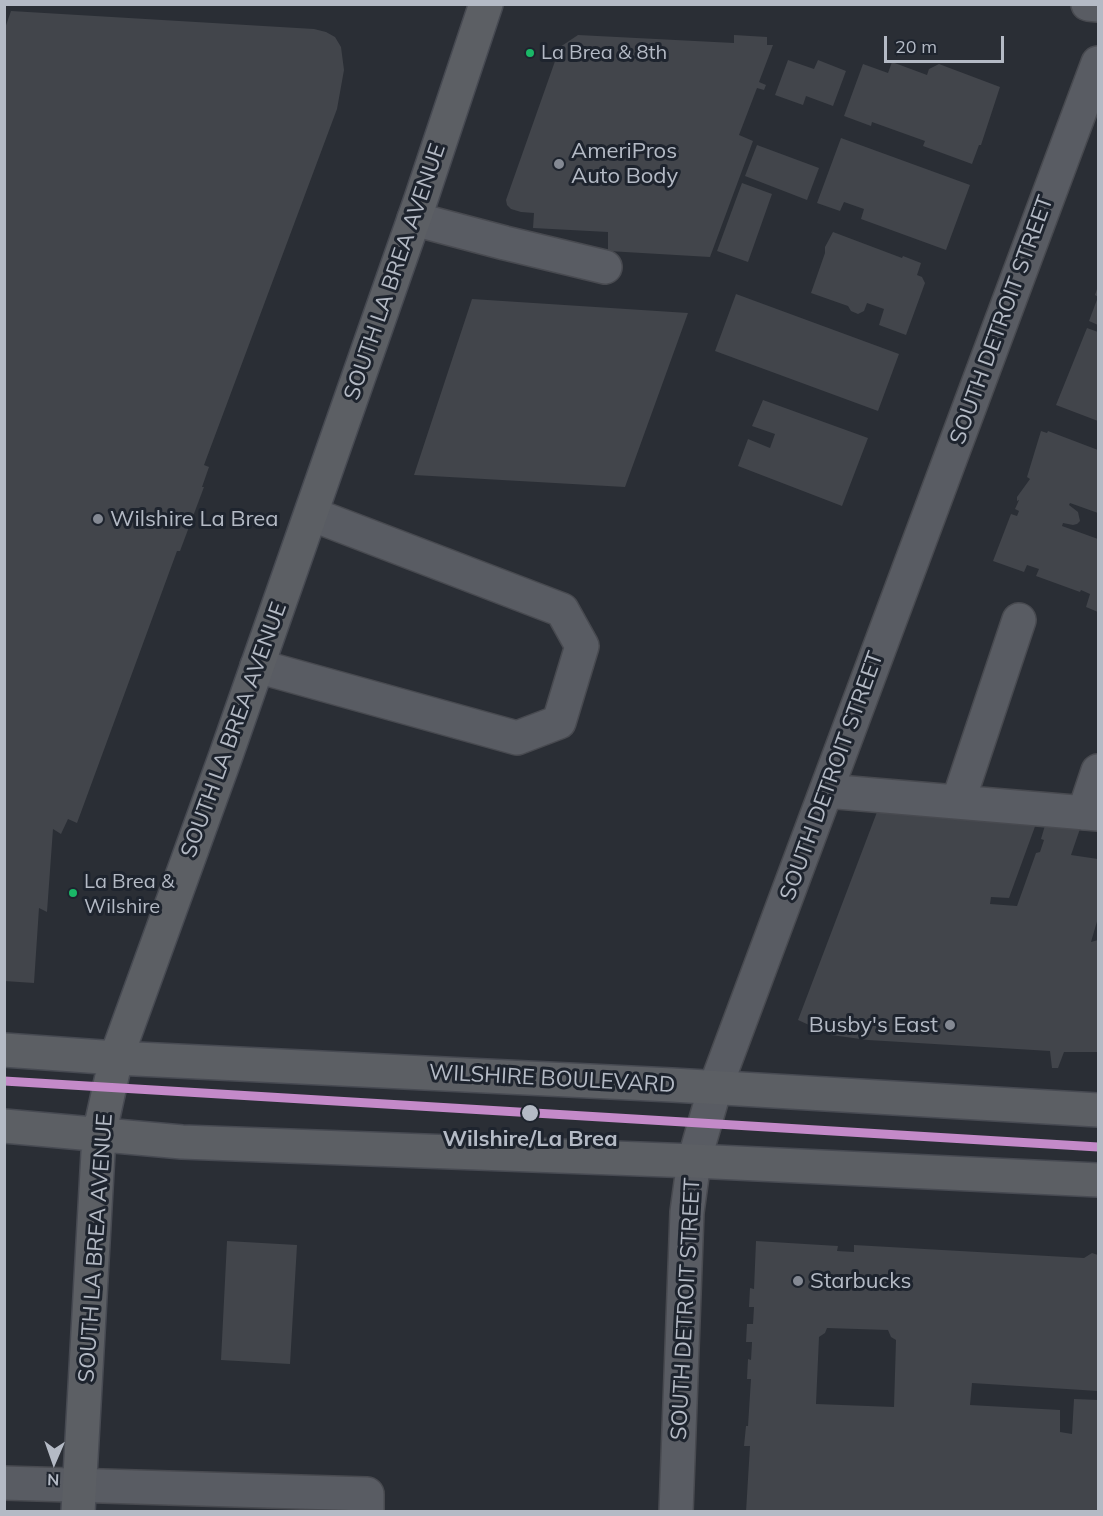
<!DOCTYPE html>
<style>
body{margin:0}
#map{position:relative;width:1103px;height:1516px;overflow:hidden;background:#2a2e35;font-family:Mulish,sans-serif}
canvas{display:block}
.frame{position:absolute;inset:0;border:6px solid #b4bac5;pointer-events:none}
.north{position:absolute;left:24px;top:1432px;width:60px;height:60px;-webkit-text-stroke:4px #1e242e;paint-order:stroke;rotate:182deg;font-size:16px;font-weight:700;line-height:24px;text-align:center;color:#b4bac5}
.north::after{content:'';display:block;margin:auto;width:21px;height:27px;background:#b4bac5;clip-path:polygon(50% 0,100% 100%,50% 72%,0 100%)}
.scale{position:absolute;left:884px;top:36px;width:120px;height:27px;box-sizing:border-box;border:3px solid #b4bac5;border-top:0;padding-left:8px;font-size:18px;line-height:21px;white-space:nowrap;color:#b4bac5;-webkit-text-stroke:4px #1e242e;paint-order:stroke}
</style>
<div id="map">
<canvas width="1103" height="1516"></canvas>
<div class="frame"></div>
<div class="north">N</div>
<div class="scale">20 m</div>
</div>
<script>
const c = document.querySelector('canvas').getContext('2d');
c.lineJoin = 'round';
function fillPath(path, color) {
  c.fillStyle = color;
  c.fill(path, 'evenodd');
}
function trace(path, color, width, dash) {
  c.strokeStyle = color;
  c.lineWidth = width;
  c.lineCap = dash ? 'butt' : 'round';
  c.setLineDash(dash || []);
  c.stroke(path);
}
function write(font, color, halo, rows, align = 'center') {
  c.font = font + ' Mulish,sans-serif';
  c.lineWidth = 6;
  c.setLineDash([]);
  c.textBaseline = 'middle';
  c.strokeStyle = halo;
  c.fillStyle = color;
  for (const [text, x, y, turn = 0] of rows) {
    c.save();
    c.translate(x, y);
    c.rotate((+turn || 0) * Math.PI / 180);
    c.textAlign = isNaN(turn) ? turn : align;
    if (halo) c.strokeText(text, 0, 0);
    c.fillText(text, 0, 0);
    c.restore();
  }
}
fillPath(new Path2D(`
 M 11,11 L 314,29 L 326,32 L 335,37 L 341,47 L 344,70 L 337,109 L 204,465 L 209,467 L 202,487 L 204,487 L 180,551 L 177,551 L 77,823 L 68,819 L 61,834 L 53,829 L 47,912 L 39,908 L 34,983 L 4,981 L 4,31 Z
 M 578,35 L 734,43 L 734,35 L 767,37 L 767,45 L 773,45 L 759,82 L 766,85 L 764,90 L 757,88 L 739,135 L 753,141 L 710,257 L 608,251 L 608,232 L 533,228 L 534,213 L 521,212 L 511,209 L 507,205 L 506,200 L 560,47 Z
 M 788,60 L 814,69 L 818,60 L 846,71 L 833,106 L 806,96 L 803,105 L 775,95 Z
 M 892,62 L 927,75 L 929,69 L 939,64 L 1000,87 L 981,145 L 979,145 L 972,164 L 923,146 L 925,141 L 872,122 L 871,126 L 844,116 L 863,64 L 888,73 Z
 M 841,138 L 970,185 L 946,250 L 861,219 L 864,209 L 844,202 L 840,211 L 817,203 Z
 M 757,145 L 819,168 L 807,200 L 745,176 Z
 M 742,183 L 772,194 L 748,262 L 717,251 Z
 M 833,232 L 902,258 L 903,256 L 921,263 L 917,275 L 922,277 L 925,283 L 906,335 L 879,325 L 884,309 L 867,303 L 864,311 L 858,314 L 851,311 L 848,306 L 811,293 L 825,253 L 825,247 Z
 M 1098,286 L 1098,325 L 1089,321 L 1098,297 L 1095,295 Z
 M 736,294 L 899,354 L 878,411 L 715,351 Z
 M 472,299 L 688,313 L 625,487 L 414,475 Z
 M 1087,328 L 1098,332 L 1098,421 L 1056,405 Z
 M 763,400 L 868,438 L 842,506 L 738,466 L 748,439 L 770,448 L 775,434 L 752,426 Z
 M 1041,431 L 1047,433 L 1048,431 L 1098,450 L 1098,513 L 1070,503 L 1069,505 L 1078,512 L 1080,521 L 1077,524 L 1073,525 L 1063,523 L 1062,526 L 1098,539 L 1098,612 L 1086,607 L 1090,594 L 1081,590 L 1080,592 L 1036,576 L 1039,569 L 1027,565 L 1024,572 L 993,561 L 1011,514 L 1017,516 L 1019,511 L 1015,509 L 1019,500 L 1017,501 L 1017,497 L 1030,479 L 1027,477 Z
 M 877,812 L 1037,821 L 1009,898 L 991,897 L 990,904 L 1017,906 L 1036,853 L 1040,852 L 1044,840 L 1041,839 L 1046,822 L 1082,823 L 1071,855 L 1098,859 L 1098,918 L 1091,942 L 1098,940 L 1098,1052 L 1064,1052 L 1058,1068 L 1052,1068 L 1050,1051 L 868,1040 L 831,1035 L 798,1020 Z
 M 227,1241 L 297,1245 L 290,1364 L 221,1360 Z
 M 756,1241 L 838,1246 L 837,1251 L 854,1252 L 854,1245 L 1084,1258 L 1092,1253 L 1098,1255 L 1098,1391 L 972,1383 L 970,1405 L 1060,1410 L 1060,1432 L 1072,1434 L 1074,1399 L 1098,1400 L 1098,1512 L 746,1512 L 750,1446 L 744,1446 L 746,1426 L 748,1426 L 751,1379 L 747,1379 L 748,1359 L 751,1360 L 752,1342 L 746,1342 L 747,1324 L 753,1324 L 754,1307 L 749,1307 L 750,1288 L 754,1289 ZM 827,1328 L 888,1330 L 891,1337 L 896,1340 L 894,1407 L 816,1404 L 819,1337 L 825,1333 Z`), '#42454b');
const minor = new Path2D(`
 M 1088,4 L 1098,5
 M 414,219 L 505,243 L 605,267
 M 257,666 L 517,738 L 559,722 L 582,646 L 562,610 L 311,514
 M 826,791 L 1098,814
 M 958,802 L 1019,620
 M 1084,813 L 1098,771
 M 4,1483 L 367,1494 L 367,1512
 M 676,1512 L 687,1212 L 694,1161 L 715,1088 L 1098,63`);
const major = new Path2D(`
 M 4,1050 L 116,1058 L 672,1085 L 1098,1110
 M 4,1126 L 182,1142 L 694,1161 L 1098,1180
 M 78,1512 L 99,1135 L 116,1058 L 225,758 L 421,199 L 486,4`);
trace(minor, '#484a50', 36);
trace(major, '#474a52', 36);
trace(minor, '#595c63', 33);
trace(major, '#5c5f64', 33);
trace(new Path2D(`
 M 4,1081 L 1098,1147`), '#c48ac9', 9);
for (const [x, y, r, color] of [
 [530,53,5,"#1ab867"],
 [559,164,6,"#848993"],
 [98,519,6,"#848993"],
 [73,893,5,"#1ab867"],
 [950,1025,6,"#848993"],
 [530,1113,9,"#b4bac5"],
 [798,1281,6,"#848993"]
]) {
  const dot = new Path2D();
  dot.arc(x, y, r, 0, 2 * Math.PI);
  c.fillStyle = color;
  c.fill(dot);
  trace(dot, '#1e242e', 2);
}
write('20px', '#b4bac5', '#1e242e', [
 ["La Brea & 8th",541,53],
 ["La Brea &",84,882],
 ["Wilshire",84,907]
], 'left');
write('22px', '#b4bac5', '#1e242e', [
 ["AmeriPros",571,151],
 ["Auto Body",571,176],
 ["Wilshire La Brea",110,519],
 ["Busby's East",938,1025,"right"],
 ["Starbucks",810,1281]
], 'left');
write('22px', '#b4bac5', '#1e242e', [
 ["SOUTH LA BREA AVENUE",395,272,-71],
 ["SOUTH DETROIT STREET",1002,320,-70],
 ["SOUTH LA BREA AVENUE",234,730,-70],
 ["SOUTH DETROIT STREET",832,776,-70],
 ["WILSHIRE BOULEVARD",552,1079,3],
 ["SOUTH LA BREA AVENUE",96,1248,-86],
 ["SOUTH DETROIT STREET",686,1309,-87]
]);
write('bold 22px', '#b4bac5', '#1e242e', [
 ["Wilshire/La Brea",530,1139]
]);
</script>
